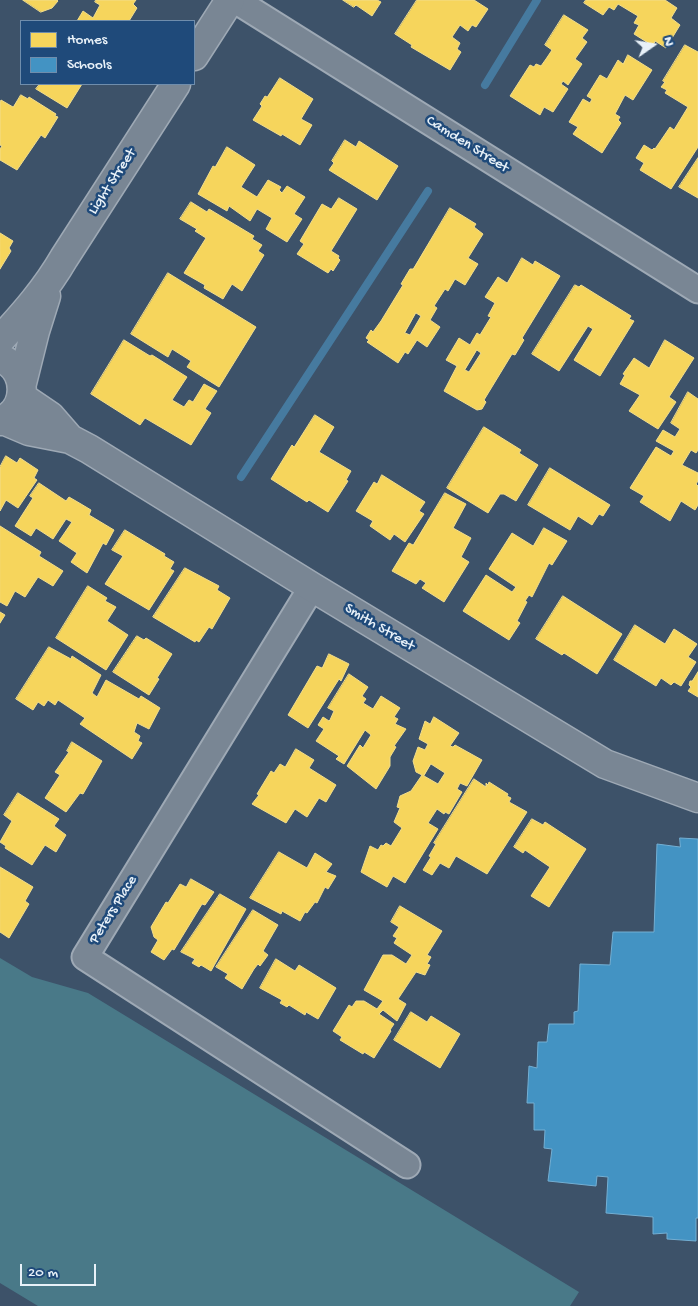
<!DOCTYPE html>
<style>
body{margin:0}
#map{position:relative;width:698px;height:1306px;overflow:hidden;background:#3d5269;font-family:"Gochi Hand",sans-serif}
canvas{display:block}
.legend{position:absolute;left:20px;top:20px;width:175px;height:65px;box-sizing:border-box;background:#1f4a7a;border:1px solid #6f8dac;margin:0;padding:6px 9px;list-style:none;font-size:15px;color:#e8f1f8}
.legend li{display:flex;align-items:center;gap:10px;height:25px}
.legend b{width:25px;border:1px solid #6f8dac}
.north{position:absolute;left:628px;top:20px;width:50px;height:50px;-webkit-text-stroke:4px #1f4a7a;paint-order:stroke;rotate:77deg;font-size:14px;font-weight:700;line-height:20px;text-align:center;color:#e8f1f8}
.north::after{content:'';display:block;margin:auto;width:18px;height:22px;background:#e8f1f8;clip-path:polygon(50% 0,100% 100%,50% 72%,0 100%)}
.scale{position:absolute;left:20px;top:1264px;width:76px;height:22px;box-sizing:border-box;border:2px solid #e8f1f8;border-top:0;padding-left:6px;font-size:15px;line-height:18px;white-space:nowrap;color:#e8f1f8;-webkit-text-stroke:4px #1f4a7a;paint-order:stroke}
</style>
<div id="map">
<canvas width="698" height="1306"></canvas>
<ul class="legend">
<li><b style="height:14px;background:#f6d55c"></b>Homes</li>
<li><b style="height:14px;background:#4393c3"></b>Schools</li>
</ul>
<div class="north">N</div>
<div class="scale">20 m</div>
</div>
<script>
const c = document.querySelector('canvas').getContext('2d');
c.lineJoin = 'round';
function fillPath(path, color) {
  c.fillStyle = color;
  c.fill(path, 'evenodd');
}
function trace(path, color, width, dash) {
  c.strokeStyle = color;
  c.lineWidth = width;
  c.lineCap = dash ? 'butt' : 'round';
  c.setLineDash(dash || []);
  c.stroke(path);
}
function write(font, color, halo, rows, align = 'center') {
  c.font = font + ' "Gochi Hand",sans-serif';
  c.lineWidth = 5;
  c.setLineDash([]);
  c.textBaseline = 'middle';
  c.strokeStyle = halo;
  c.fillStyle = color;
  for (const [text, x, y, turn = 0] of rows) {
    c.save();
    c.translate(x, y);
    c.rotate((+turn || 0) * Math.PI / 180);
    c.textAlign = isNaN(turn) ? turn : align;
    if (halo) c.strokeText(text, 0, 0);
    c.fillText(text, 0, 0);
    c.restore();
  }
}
fillPath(new Path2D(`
 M 0,958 L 32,977 L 88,993 L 579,1292 L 570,1306 L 38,1306 L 0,1283 Z`), '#497988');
const homes = new Path2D(`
 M 23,0 L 57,0 L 58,1 L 52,8 L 41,12 Z
 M 96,0 L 136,0 L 133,4 L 137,8 L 129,21 L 77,21 L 83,11 L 93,18 L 100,5 L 95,2 Z
 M 343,0 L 377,0 L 381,2 L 372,16 L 356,5 L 354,7 Z
 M 417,0 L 474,0 L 488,9 L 476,27 L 472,25 L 468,31 L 460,25 L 452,37 L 460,43 L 457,49 L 461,52 L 450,70 L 411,47 L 412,45 L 395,34 Z
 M 586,0 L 665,0 L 677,8 L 671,18 L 680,25 L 666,48 L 655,41 L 653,46 L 634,34 L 639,25 L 634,23 L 638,16 L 618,4 L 614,10 L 609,7 L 603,15 L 584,3 Z
 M 564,15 L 588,30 L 582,38 L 587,42 L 575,59 L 582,64 L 568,85 L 563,81 L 561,84 L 568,89 L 553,112 L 544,107 L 540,115 L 510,96 L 530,65 L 534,67 L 536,64 L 541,66 L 546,59 L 552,50 L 545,45 Z
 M 685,45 L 698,52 L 698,147 L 671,189 L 640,170 L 644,163 L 636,158 L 644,145 L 652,150 L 654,148 L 655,149 L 670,127 L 674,130 L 688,107 L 665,93 L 667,90 L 661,87 L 665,82 L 663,81 Z
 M 628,55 L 652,70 L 633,100 L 625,95 L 615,114 L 620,117 L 618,120 L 621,123 L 602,153 L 573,134 L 578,127 L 569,122 L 583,99 L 590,103 L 592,99 L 587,96 L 600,75 L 607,79 L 618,60 L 623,64 Z
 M 280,78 L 313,99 L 301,119 L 312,125 L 300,145 L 282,134 L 281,136 L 253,120 L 262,106 L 260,104 L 265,96 L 267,97 Z
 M 40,84 L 82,84 L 67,108 L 36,89 Z
 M 21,95 L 28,99 L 29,97 L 56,114 L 55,116 L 58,117 L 45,138 L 41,135 L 17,170 L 0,160 L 0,149 L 2,146 L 0,145 L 0,102 L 1,100 L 13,107 Z
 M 345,140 L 356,147 L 359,141 L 398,166 L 377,200 L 329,170 L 334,163 L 332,161 Z
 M 227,147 L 255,165 L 241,187 L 257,197 L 268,180 L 281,187 L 279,190 L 282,193 L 287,186 L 305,197 L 294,214 L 302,219 L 287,242 L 266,229 L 272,218 L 257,209 L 250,221 L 229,206 L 227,211 L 198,194 L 213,166 L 215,167 Z
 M 698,158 L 698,198 L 679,187 Z
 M 339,198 L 357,209 L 331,251 L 339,256 L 338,258 L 340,260 L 333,271 L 331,269 L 328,273 L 297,254 L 304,244 L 300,241 L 322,204 L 331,209 Z
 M 191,202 L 207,212 L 209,209 L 254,236 L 252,239 L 262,245 L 258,251 L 264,255 L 242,291 L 232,284 L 223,299 L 204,288 L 205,285 L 184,273 L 206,238 L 195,231 L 197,229 L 180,219 Z
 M 450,208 L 476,224 L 474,227 L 483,234 L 468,258 L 478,264 L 465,285 L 455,279 L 448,291 L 445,289 L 434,306 L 437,308 L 430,320 L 440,327 L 427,347 L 417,340 L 408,354 L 405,352 L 398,363 L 367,342 L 369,340 L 366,338 L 371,330 L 373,332 L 381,321 L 403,285 L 401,284 L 410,269 L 413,269 ZM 416,313 L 421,316 L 410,335 L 405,333 Z
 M 0,233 L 13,241 L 9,248 L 11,251 L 0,269 Z
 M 522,258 L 533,265 L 535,261 L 560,276 L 522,338 L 524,340 L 515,355 L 512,354 L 484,400 L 486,402 L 482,409 L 477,410 L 444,391 L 457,366 L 446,360 L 459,338 L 470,345 L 477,333 L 480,335 L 491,317 L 488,316 L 495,303 L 485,297 L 498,277 L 507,283 ZM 477,350 L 481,353 L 469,372 L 465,370 Z
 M 168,273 L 256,327 L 219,387 L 187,367 L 191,361 L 172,349 L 168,357 L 131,334 Z
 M 575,285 L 579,287 L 581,285 L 631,316 L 629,319 L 634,321 L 600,376 L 574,360 L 593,329 L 588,326 L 559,371 L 532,354 Z
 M 124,340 L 150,356 L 152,355 L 187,377 L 172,400 L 184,407 L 189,400 L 193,402 L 204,384 L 217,391 L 205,409 L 211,413 L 191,445 L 145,418 L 140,425 L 91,394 Z
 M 665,340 L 694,358 L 669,397 L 676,402 L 658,429 L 629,411 L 640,395 L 620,384 L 625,375 L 623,374 L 634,358 L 649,368 Z
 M 688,392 L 698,399 L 698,450 L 696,453 L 691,450 L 682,465 L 698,473 L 698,481 L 696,484 L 698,486 L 698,505 L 695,510 L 681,501 L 670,521 L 640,502 L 644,496 L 630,488 L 656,447 L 671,456 L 674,451 L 656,441 L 663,430 L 675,437 L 680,429 L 671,423 Z
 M 315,415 L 334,427 L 319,452 L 351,471 L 346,480 L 348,481 L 328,512 L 309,500 L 307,502 L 271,479 L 292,445 L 294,447 Z
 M 484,427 L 521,450 L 519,453 L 538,465 L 516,501 L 504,494 L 500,494 L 488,513 L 447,488 Z
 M 6,456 L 17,463 L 20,458 L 38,470 L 34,478 L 37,480 L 18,508 L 6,500 L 0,511 L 0,467 Z
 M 550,468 L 610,505 L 603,516 L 599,514 L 592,525 L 578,516 L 570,530 L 528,505 Z
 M 382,475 L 425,502 L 419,511 L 424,514 L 405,542 L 394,534 L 390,540 L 370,526 L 373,521 L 356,511 L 374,482 L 377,484 Z
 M 39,483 L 66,501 L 69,497 L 81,504 L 91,510 L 89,515 L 114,530 L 106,545 L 103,543 L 87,573 L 71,562 L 77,553 L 59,541 L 72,522 L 66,519 L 53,539 L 36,528 L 31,536 L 15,526 L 33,498 L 30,496 Z
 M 445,493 L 466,504 L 453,528 L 471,538 L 461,557 L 469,562 L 444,602 L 422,588 L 426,583 L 420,579 L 416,584 L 392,571 L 409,543 L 413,545 Z
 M 0,526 L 41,552 L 39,556 L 63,571 L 53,586 L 38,577 L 25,597 L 15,591 L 7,606 L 0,602 Z
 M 544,528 L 567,541 L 552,565 L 549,563 L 532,597 L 529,595 L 525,601 L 527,602 L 517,621 L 520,623 L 509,640 L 463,611 L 486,575 L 512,592 L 516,587 L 489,569 L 512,533 L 533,546 Z
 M 125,530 L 165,554 L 164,556 L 174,562 L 170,569 L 174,571 L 149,610 L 105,584 L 123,556 L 112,550 Z
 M 185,568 L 219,586 L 217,590 L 230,598 L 212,629 L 209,627 L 199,642 L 196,640 L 195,642 L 153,617 Z
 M 88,586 L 107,598 L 105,601 L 116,607 L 107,621 L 128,635 L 106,670 L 56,638 Z
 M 563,596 L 622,634 L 597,674 L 564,653 L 562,655 L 536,639 Z
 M 0,612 L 5,615 L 0,623 Z
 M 635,625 L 665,644 L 674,629 L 697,644 L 688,657 L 696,662 L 681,686 L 674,682 L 671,685 L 661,678 L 656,686 L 614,660 Z
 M 137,636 L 144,640 L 146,638 L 172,654 L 157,678 L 159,679 L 149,695 L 113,672 Z
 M 49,647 L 71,659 L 72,656 L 101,675 L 92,693 L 97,697 L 106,680 L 139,699 L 141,696 L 160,708 L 149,729 L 137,723 L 134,732 L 140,736 L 138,741 L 142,743 L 132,759 L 80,724 L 85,718 L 58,700 L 55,705 L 48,700 L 44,706 L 38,702 L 33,710 L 16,699 Z
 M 329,654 L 349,664 L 341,681 L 339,679 L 308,728 L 288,715 L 317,666 L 322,668 Z
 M 698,672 L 698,697 L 688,691 L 691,687 L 689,685 L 690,681 L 692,681 Z
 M 349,674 L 368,687 L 362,696 L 366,699 L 363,703 L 373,709 L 381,696 L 400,708 L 394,717 L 398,719 L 395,724 L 406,729 L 394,746 L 396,747 L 390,757 L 390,766 L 376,789 L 347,766 L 360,745 L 363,748 L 371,735 L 365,730 L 344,764 L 336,759 L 339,756 L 316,741 L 324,729 L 318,725 L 323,717 L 329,721 L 330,720 L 334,711 L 328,708 Z
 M 434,717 L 459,733 L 450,746 L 453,747 L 455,745 L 482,760 L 467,786 L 460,783 L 457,789 L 462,792 L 449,814 L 445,812 L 444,814 L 437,809 L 428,823 L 438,829 L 405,883 L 393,876 L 387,887 L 361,872 L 370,846 L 378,850 L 381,845 L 383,846 L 386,843 L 391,846 L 402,828 L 394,822 L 400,808 L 397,807 L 400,796 L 411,791 L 422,775 L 416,772 L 413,761 L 418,747 L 425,750 L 428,744 L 419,739 L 425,721 L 430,724 ZM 431,764 L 445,773 L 438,784 L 424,776 Z
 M 72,742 L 102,761 L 83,794 L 80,793 L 66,812 L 45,798 L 60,775 L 55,772 L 69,752 L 67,751 Z
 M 296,749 L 314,760 L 309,768 L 336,785 L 326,802 L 319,798 L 307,817 L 295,809 L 286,823 L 252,804 L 259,795 L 257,794 L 271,771 L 274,773 L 280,764 L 285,767 Z
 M 474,779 L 486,787 L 486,783 L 488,785 L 489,782 L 508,794 L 507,796 L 511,798 L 509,802 L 527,812 L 487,874 L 456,856 L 449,868 L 440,863 L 432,875 L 423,870 L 431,857 L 429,856 L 436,844 L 434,843 Z
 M 18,793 L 59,819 L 54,826 L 66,835 L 56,852 L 45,845 L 32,865 L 5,848 L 6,846 L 0,842 L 12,821 L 4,815 Z
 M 532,819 L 543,825 L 545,822 L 586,849 L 549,907 L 531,896 L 550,867 L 525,850 L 523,853 L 514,847 Z
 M 279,852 L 307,868 L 315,853 L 332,864 L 326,872 L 336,876 L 328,889 L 325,887 L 317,903 L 315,902 L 307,913 L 305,912 L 300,921 L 282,911 L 281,914 L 250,898 Z
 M 0,867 L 33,887 L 25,901 L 29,904 L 9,938 L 0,932 Z
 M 191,879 L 214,892 L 205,905 L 202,904 L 174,950 L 172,949 L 164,960 L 151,952 L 158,940 L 154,937 L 151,927 L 166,902 L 168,903 L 180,884 L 186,887 Z
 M 220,894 L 246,909 L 211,971 L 201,965 L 199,967 L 192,963 L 195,959 L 181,952 Z
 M 400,906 L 442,931 L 427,955 L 431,957 L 427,964 L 430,965 L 425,975 L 416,972 L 398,999 L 406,1004 L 397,1021 L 383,1010 L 379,1014 L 394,1024 L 390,1030 L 391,1031 L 374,1058 L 364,1052 L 363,1054 L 340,1040 L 342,1037 L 333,1031 L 349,1005 L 352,1007 L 356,1001 L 364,1001 L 377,1009 L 383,1001 L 364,990 L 383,955 L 392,955 L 406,964 L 412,955 L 394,943 L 397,938 L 393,936 L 399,927 L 391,922 Z
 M 253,910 L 278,925 L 263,951 L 268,955 L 260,966 L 258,964 L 254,969 L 242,989 L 225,978 L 228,974 L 216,967 Z
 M 276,959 L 295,971 L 299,965 L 336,988 L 318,1019 L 306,1012 L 305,1015 L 289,1005 L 287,1007 L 280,1003 L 282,1000 L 260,988 Z
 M 411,1012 L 427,1022 L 431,1016 L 460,1034 L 440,1068 L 394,1040 Z`);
fillPath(homes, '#f6d55c');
trace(homes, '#f2dd8b', 1);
const schools = new Path2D(`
 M 680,838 L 698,839 L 698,1218 L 696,1218 L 696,1241 L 667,1239 L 667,1233 L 653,1234 L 653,1217 L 606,1213 L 608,1177 L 597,1176 L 596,1186 L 548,1181 L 552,1149 L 544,1148 L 545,1130 L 534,1130 L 534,1103 L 527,1103 L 529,1066 L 537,1068 L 538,1042 L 547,1042 L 549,1024 L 574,1024 L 574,1012 L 578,1011 L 580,964 L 610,965 L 613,932 L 654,932 L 657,844 L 680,847 Z`);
fillPath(schools, '#4393c3');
trace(schools, '#74afd3', 1);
trace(new Path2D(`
 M 485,85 L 537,0
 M 241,477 L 428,191`), '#467a9f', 8);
const street = new Path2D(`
 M 235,0 L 698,290
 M 312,587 L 85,957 L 407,1165`);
const secondary = new Path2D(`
 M 194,56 L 230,0
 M 0,340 C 24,314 46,289 64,258 L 176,84
 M 0,358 C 29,369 29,410 0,421
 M 22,383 L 35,331 L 46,296
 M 22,397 L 50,416 L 70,439
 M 3,420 L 29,431 L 70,439 L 89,449 L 312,587 L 605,764 L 698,798`);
trace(street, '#9ea9b5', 29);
trace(secondary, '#9ea9b5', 31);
trace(street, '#798694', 25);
trace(secondary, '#798694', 28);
write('15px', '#e8f1f8', '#1f4a7a', [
 ["Camden Street",467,145,32],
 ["Light Street",113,182,-57],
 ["Smith Street",379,628,31],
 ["Peters Place",114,910,-58]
]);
</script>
